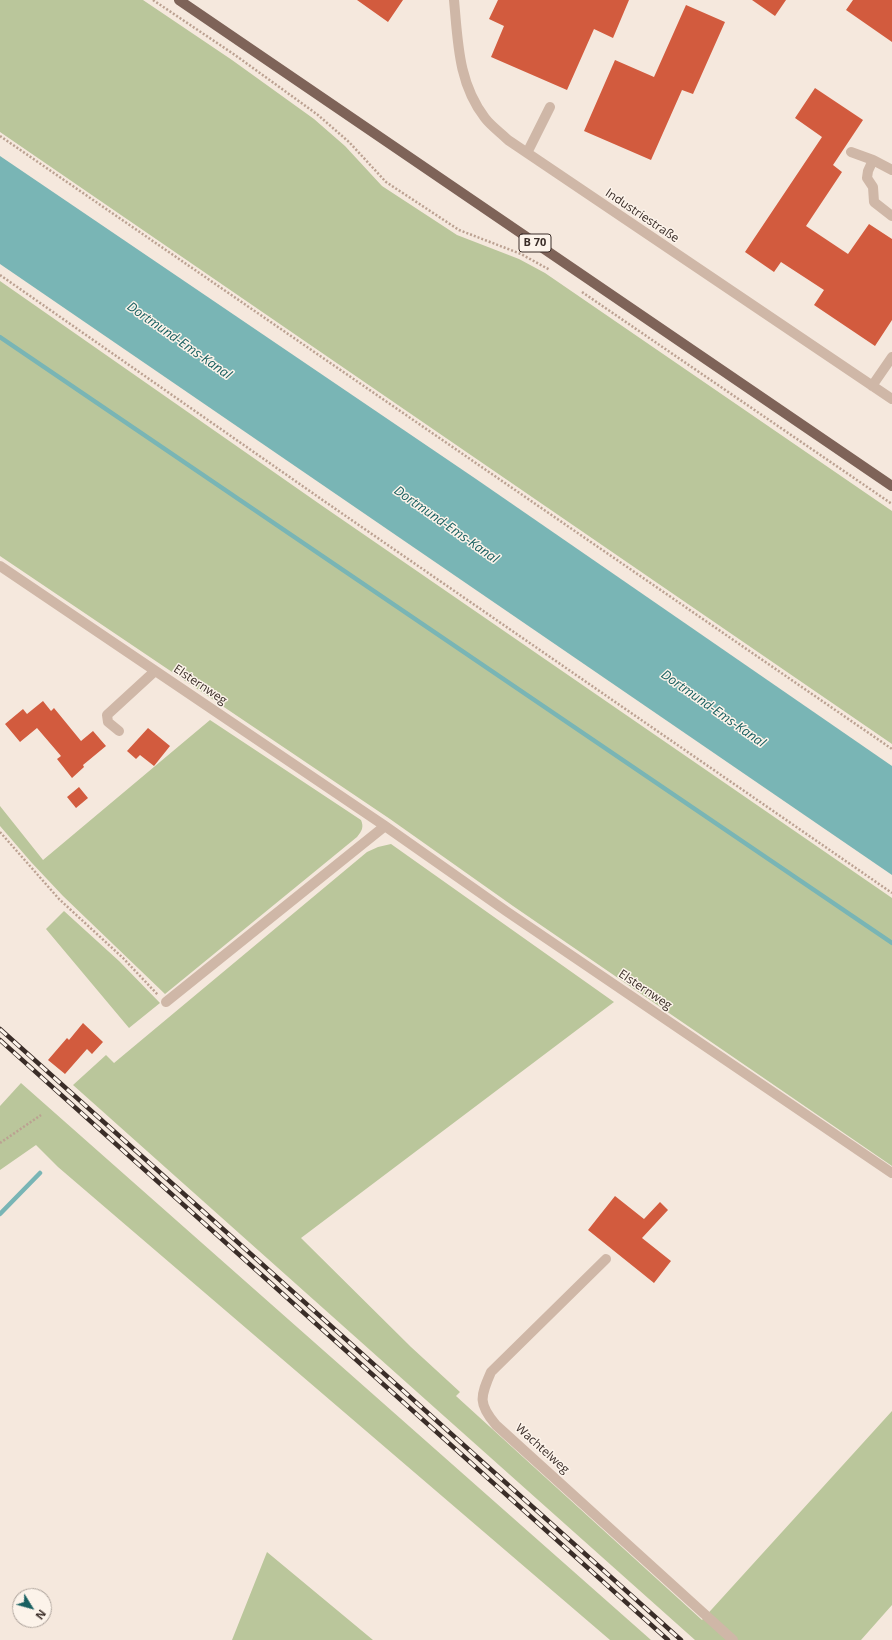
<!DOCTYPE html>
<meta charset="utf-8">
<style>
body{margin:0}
#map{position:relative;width:892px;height:1640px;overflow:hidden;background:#f5e8dd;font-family:"Open Sans",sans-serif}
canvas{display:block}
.north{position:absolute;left:12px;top:1588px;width:40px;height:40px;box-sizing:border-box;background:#fcf3ea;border:1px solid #aea49c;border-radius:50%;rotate:127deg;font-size:11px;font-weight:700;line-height:16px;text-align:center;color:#3a2d28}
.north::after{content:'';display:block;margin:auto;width:14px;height:18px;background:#196061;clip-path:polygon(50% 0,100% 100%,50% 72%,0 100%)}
</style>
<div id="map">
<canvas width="892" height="1640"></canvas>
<div class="north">N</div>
</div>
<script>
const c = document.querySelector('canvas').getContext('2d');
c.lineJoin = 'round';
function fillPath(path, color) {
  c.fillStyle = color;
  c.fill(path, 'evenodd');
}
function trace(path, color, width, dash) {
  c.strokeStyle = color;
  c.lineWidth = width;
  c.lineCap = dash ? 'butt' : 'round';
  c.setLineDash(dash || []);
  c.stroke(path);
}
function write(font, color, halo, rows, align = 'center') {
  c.font = font + ' "Open Sans",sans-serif';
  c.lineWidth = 3;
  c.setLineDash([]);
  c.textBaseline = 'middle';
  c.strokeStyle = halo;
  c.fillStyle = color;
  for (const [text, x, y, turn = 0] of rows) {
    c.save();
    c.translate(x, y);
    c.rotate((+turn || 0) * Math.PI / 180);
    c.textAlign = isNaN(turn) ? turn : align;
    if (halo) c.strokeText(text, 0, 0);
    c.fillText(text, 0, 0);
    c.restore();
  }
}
fillPath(new Path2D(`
 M 0,0 L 143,0 L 232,60 L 314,119 L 345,146 L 382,186 L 457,235 L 519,259 L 545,273 L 892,511 L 892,744 L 0,132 Z
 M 0,281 L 321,505 L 892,898 L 892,1166 L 513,906 L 390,819 L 0,556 Z
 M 210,720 L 361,820 C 364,827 362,831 357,837 L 165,994 L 63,896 L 31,862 L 0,826 L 0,806 L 43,860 Z
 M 391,844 L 614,1002 L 301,1238 L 411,1347 L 460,1392 L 456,1396 L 702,1620 L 892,1411 L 892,1605 L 861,1640 L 695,1640 L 73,1085 L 106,1055 L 114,1063 L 367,852 L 378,847 Z
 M 64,911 L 119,961 L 160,1003 L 129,1028 L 46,929 Z
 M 21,1083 L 651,1640 L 610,1640 L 58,1167 L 36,1145 L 0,1170 L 0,1106 Z
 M 267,1552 L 373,1640 L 232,1640 Z`), '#bac69b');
fillPath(new Path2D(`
 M 0,156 L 476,479 L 892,766 L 892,875 L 0,264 Z`), '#79b5b5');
trace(new Path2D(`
 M 0,337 L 892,943
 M 0,1214 L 40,1173`), '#79b5b5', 4.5);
fillPath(new Path2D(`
 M 357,0 L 403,0 L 388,22 Z
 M 498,0 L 629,0 L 613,38 L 594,29 L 567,90 L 491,57 L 504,26 L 489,19 Z
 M 752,0 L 786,0 L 775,16 Z
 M 853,0 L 892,0 L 892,42 L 846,10 Z
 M 686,5 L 725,22 L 693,94 L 682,90 L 651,160 L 584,131 L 615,60 L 654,77 Z
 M 815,88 L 863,120 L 833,165 L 842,172 L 806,226 L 848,254 L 869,224 L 892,239 L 892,320 L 875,346 L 814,305 L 824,290 L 781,262 L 774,272 L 745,252 L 822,137 L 795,118 Z
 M 43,701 L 51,711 L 54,708 L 81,741 L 93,731 L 106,746 L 83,765 L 84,767 L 72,778 L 57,759 L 61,756 L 37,728 L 20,742 L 5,724 L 23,709 L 27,714 Z
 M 148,728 L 170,746 L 154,766 L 140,755 L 136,759 L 127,751 Z
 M 79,787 L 88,798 L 76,808 L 67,797 Z
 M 83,1023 L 103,1042 L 92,1054 L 87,1049 L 65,1074 L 48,1060 L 67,1038 L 69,1040 Z
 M 615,1196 L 644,1219 L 660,1202 L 668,1210 L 642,1238 L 671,1261 L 654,1283 L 588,1230 Z`), '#d25b3e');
trace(new Path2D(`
 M 153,0 L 235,55 L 318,115 L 349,142 L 386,182 L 459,230 L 521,254 L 550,270
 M 0,136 L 892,749
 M 0,275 L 324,501 L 892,893
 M 582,292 L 892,504
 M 0,832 L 59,899 L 123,958 L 158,995
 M 0,1143 L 41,1115`), '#bba191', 2.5, [2, 2]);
trace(new Path2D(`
 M 454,0 C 458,42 458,83 485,118 C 491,126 501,133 508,140 L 892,399
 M 851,152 L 873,160 L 892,170
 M 527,153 L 550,107
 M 873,160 L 868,171 L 867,178 L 873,187 L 874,202 L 892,216
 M 872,386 L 892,357
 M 0,566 L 385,826 L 506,911 L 892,1173
 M 119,731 L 108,722 L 107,715 L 155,671
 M 166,1002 L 385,826
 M 606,1259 L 491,1372 C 480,1397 478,1404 496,1425 L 733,1640`), '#cfb7a7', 10);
trace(new Path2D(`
 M 179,0 L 892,486`), '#7e6358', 10);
const rail = new Path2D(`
 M 0,1029 L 681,1640
 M 0,1040 L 668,1640`);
trace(rail, '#3a2d28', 4.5);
trace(rail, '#fcf3ea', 3, [9]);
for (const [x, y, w] of [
 [535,243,32]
]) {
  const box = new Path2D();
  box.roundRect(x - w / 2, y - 9, w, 18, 3);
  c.fillStyle = '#fcf3ea';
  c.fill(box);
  trace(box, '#3a2d28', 1);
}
write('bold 11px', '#3a2d28', null, [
 ["B 70",535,243]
]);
write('12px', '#3a2d28', '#fcf3ea', [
 ["Industriestraße",642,216,34],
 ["Elsternweg",200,685,34],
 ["Elsternweg",645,990,34],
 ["Wachtelweg",542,1449,42]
]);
write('italic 13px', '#196061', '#fcf3ea', [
 ["Dortmund-Ems-Kanal",179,341,35],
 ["Dortmund-Ems-Kanal",446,525,35],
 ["Dortmund-Ems-Kanal",713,709,35]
]);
</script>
